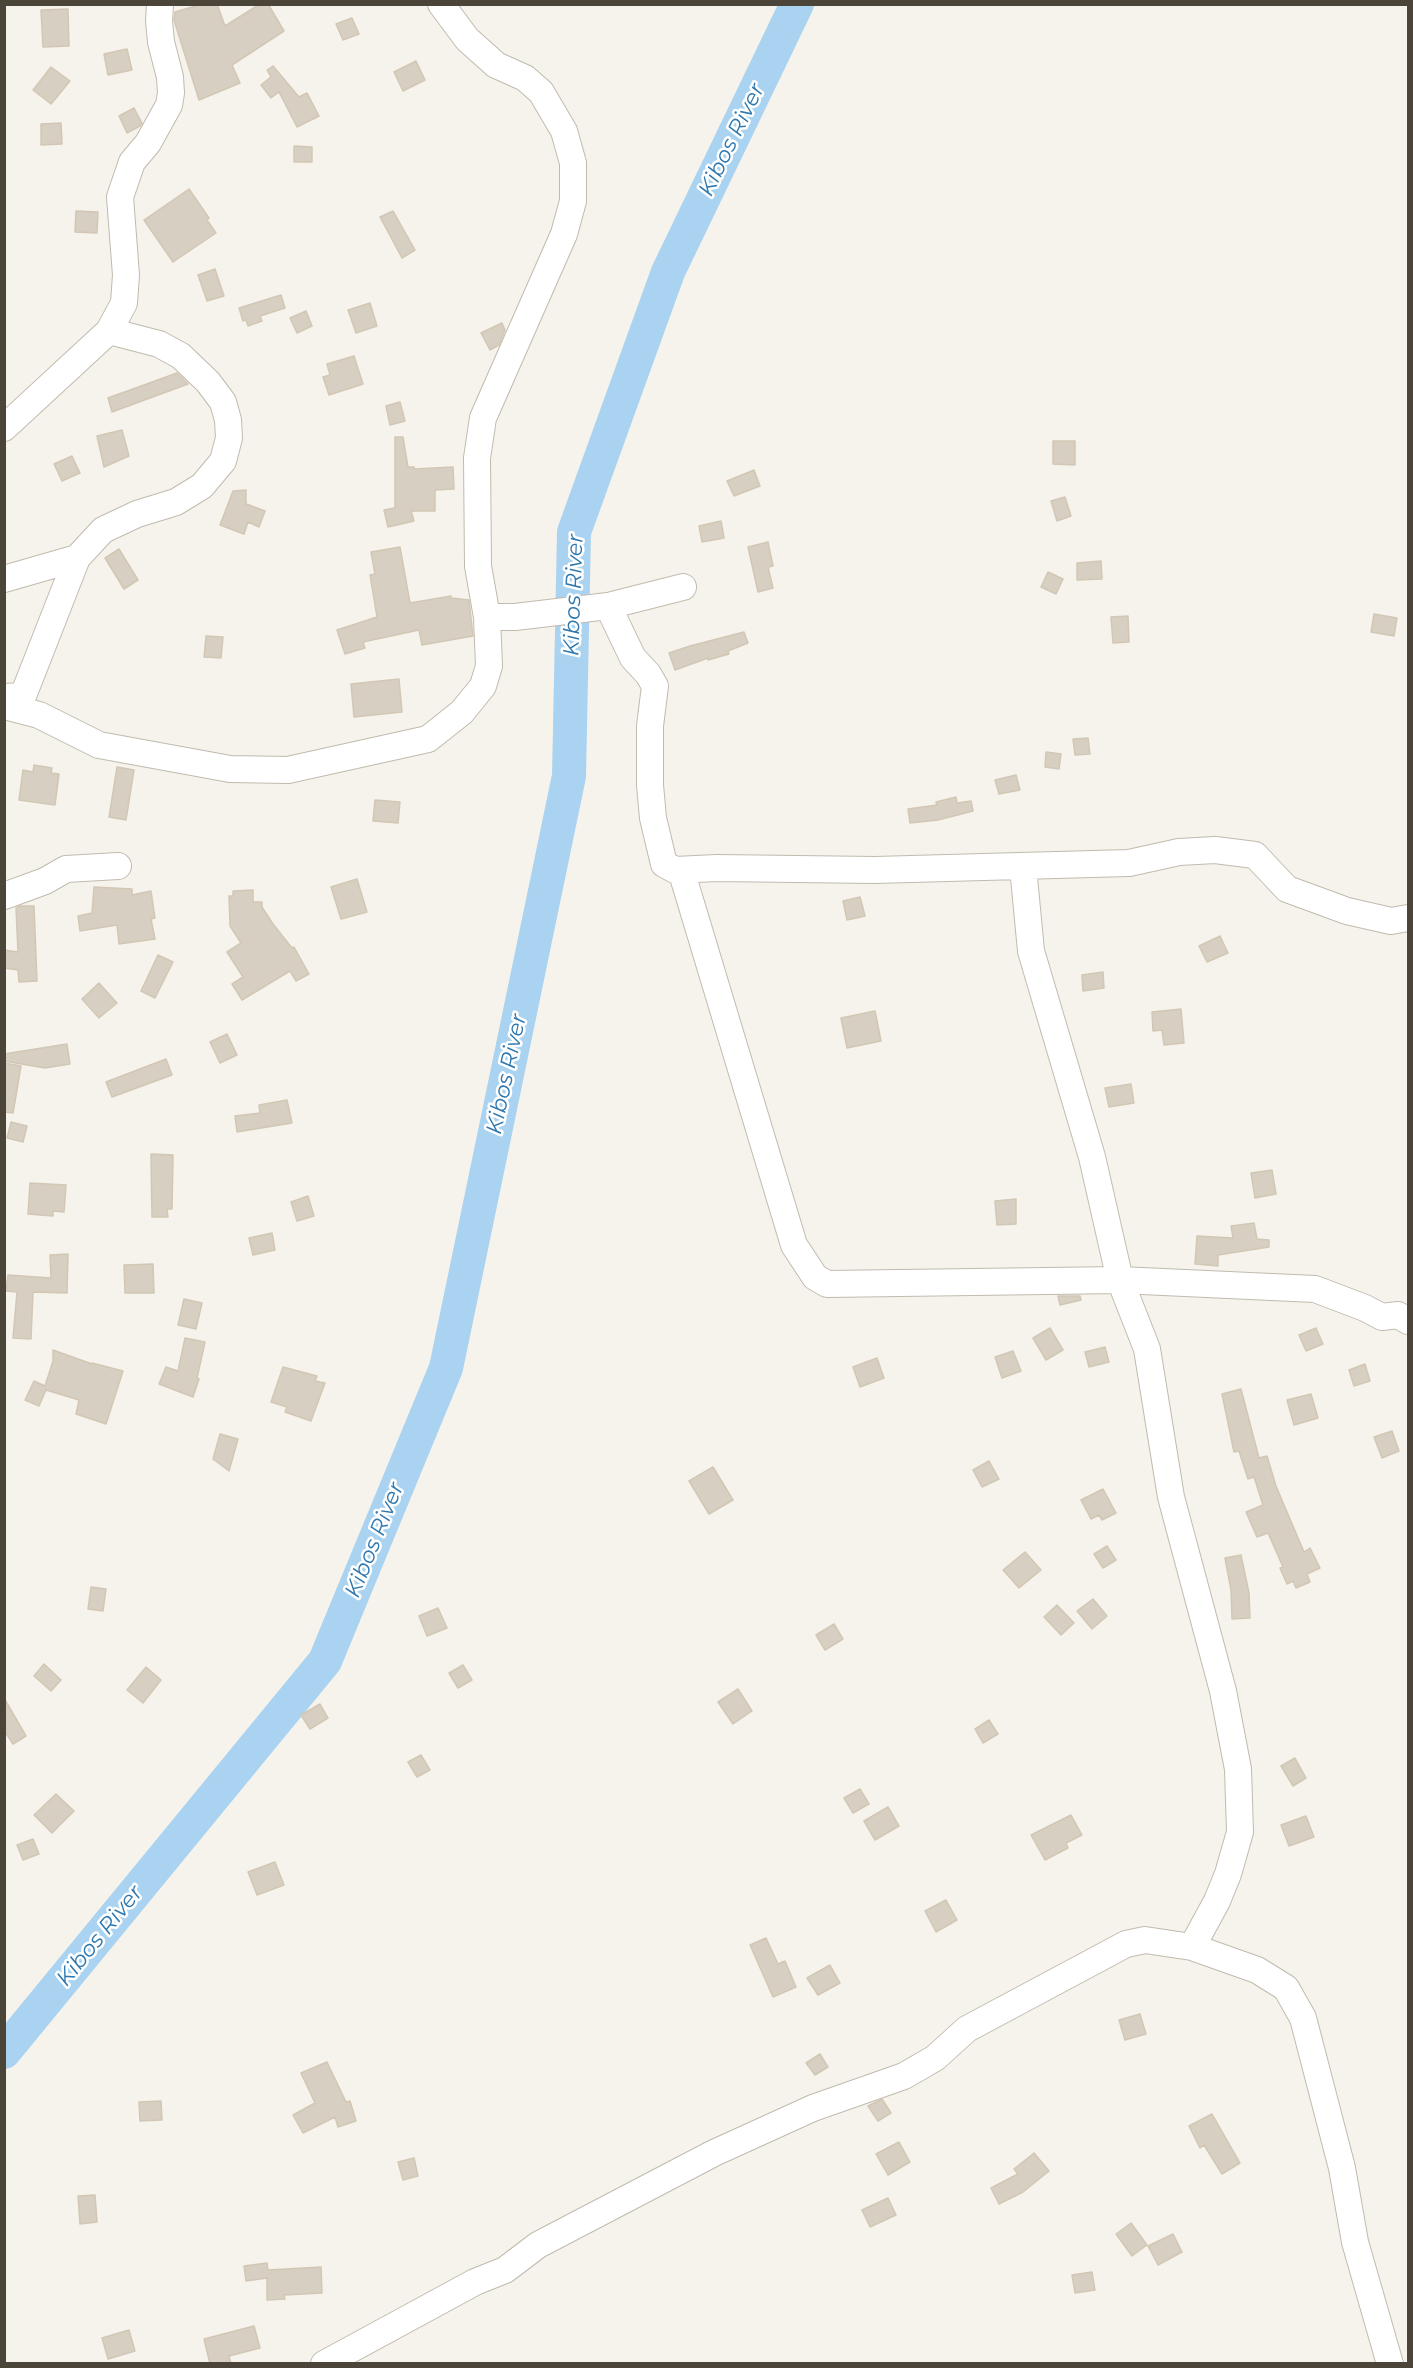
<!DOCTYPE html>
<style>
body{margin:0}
#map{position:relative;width:1413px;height:2368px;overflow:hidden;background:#f6f3ec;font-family:Montserrat,sans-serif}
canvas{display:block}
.frame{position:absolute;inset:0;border:6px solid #4a4439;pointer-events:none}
</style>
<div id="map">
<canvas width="1413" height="2368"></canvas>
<div class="frame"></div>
</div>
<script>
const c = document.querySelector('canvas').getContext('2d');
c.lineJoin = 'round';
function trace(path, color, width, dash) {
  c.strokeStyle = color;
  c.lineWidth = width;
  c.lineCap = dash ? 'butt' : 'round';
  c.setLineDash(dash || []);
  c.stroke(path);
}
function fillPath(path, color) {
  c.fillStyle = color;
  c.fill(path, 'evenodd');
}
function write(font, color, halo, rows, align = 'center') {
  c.font = font + ' Montserrat,sans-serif';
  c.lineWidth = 5;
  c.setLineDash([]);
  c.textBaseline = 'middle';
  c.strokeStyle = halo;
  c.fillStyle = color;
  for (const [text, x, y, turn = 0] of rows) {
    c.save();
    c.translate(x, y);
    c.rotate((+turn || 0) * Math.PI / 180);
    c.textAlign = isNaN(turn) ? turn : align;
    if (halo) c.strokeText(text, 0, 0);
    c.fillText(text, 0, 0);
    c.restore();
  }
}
trace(new Path2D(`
 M 4,2052 L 325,1661 L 446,1368 L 569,776 L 574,532 L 668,272 L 797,4`), '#aad3f1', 34);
const building = new Path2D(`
 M 202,4 L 217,4 L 225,26 L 260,4 L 268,4 L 284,31 L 232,65 L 240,83 L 199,100 L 174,20 L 175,12 Z
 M 68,9 L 69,46 L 43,47 L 41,10 Z
 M 352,18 L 359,34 L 343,40 L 336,24 Z
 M 127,49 L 132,70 L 108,75 L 104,54 Z
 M 416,61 L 425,80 L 403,91 L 394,72 Z
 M 273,66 L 299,97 L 307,93 L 319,116 L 297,127 L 279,92 L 271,98 L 261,85 L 271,77 L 267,70 Z
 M 51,67 L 70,81 L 51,104 L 33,90 Z
 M 134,108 L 142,123 L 140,126 L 127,133 L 119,116 Z
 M 61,123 L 62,144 L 41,145 L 41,124 Z
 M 294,146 L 312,147 L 312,162 L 294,162 Z
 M 189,189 L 209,218 L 207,220 L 216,233 L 173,262 L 144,220 Z
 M 76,211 L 98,212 L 97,233 L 75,232 Z
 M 393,211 L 415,250 L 402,258 L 380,217 Z
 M 215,269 L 224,296 L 207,301 L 198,275 Z
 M 281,295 L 285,308 L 260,316 L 262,321 L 248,326 L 246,320 L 243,321 L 239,308 Z
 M 370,303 L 377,326 L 356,333 L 348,310 Z
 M 306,311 L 312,326 L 297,333 L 290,318 Z
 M 502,323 L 505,330 L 499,345 L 490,350 L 481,333 Z
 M 354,356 L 363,384 L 329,395 L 323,377 L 330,375 L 327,364 Z
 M 177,373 L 188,384 L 112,412 L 108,398 Z
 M 400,402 L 405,421 L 390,425 L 386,406 Z
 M 122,430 L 129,456 L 104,467 L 97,436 Z
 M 395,437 L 403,437 L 408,467 L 414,467 L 414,469 L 453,467 L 454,489 L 435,490 L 435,511 L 411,511 L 414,521 L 388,527 L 384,510 L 395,508 Z
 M 1053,441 L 1075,441 L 1075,465 L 1053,464 Z
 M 72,456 L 80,473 L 62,481 L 54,464 Z
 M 754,470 L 760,486 L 734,496 L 727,481 Z
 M 246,490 L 246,504 L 265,511 L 259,527 L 248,522 L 244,534 L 220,525 L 233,491 Z
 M 1065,497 L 1071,516 L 1057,521 L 1051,501 Z
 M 721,521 L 724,538 L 702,542 L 699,526 Z
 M 768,542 L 773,566 L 768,567 L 773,588 L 758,592 L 748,547 Z
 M 400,547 L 410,603 L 451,596 L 451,598 L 469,600 L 473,636 L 422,645 L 419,630 L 363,642 L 365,648 L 345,654 L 337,630 L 377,617 L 370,575 L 375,574 L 371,552 Z
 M 119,549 L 138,580 L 124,589 L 105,558 Z
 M 1101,561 L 1102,579 L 1077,580 L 1077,563 Z
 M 1048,572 L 1063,579 L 1056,594 L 1041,587 Z
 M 1374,614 L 1397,618 L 1394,636 L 1371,632 Z
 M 1128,616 L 1129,642 L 1113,643 L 1111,617 Z
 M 744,632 L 748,643 L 728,651 L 729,654 L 708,660 L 708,658 L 675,670 L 669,653 L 690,646 Z
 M 206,636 L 223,637 L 221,658 L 204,657 Z
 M 399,679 L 402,712 L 354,717 L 351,684 Z
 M 1088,738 L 1090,754 L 1075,755 L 1073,739 Z
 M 1046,752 L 1061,754 L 1059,769 L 1045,767 Z
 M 34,765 L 52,768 L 51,773 L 59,774 L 55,805 L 19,800 L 23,770 L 33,772 Z
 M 117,767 L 134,770 L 126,820 L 109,817 Z
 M 1016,775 L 1020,790 L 999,794 L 995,780 Z
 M 956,797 L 957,803 L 971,801 L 973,811 L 938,820 L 910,823 L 908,809 L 937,805 L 936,802 Z
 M 375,800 L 400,802 L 398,823 L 373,821 Z
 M 357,879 L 367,912 L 341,919 L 331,887 Z
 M 94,887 L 132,889 L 132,895 L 151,891 L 155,918 L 151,919 L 155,939 L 119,944 L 117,925 L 80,931 L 78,916 L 92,913 Z
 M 253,890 L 253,902 L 262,902 L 262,907 L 273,924 L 292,948 L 294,947 L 309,974 L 296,981 L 290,971 L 242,1000 L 232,984 L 243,977 L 227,952 L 241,943 L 230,926 L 229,896 L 233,896 L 233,891 Z
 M 860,897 L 865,916 L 847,920 L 843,901 Z
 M 19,906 L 34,906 L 37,981 L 19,982 L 18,970 L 4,968 L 4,950 L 18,952 L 16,908 Z
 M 1220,936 L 1228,953 L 1207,962 L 1199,946 Z
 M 158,955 L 173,962 L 155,998 L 141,991 Z
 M 1103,972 L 1104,988 L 1083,991 L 1082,975 Z
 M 99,983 L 117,1003 L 99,1018 L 82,999 Z
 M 1181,1009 L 1184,1043 L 1164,1045 L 1162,1030 L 1153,1031 L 1152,1012 Z
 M 875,1011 L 881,1041 L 847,1048 L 841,1018 Z
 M 227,1034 L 237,1055 L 220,1063 L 210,1042 Z
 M 67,1044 L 70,1064 L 45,1068 L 4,1061 L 4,1054 Z
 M 166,1059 L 172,1075 L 112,1097 L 106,1082 Z
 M 4,1063 L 21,1066 L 13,1113 L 4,1112 Z
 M 1131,1084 L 1134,1103 L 1109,1107 L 1105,1088 Z
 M 287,1100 L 292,1123 L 237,1132 L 235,1116 L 260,1113 L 259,1105 Z
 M 11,1122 L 27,1126 L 23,1142 L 7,1138 Z
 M 151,1154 L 173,1155 L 172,1209 L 167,1209 L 168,1217 L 152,1217 Z
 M 1272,1170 L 1276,1194 L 1255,1198 L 1251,1173 Z
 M 30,1183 L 66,1185 L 64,1212 L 53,1211 L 53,1216 L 28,1214 Z
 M 308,1196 L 314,1216 L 297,1221 L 291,1202 Z
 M 1016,1199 L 1016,1224 L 997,1225 L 995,1201 Z
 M 1254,1223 L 1257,1239 L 1269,1240 L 1269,1247 L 1218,1255 L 1218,1266 L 1195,1264 L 1197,1236 L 1233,1238 L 1231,1226 Z
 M 272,1233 L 275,1250 L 253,1255 L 249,1238 Z
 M 68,1254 L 67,1293 L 33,1292 L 31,1339 L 13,1338 L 17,1292 L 6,1291 L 8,1275 L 51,1278 L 50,1255 Z
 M 153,1264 L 154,1293 L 125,1293 L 124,1265 Z
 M 1058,1296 L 1080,1296 L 1081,1300 L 1060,1305 Z
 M 184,1299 L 202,1303 L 196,1329 L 178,1325 Z
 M 1050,1328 L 1063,1350 L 1046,1360 L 1033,1338 Z
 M 1316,1328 L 1323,1344 L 1306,1351 L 1299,1335 Z
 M 185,1338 L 205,1342 L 197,1378 L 199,1379 L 193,1397 L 159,1384 L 166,1367 L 178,1371 Z
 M 1105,1347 L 1109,1362 L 1089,1367 L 1085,1352 Z
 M 53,1350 L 92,1364 L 92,1363 L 123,1371 L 106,1424 L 76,1414 L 79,1400 L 46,1390 L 39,1406 L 25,1400 L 34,1381 L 45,1386 L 53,1361 Z
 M 1013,1351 L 1021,1371 L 1002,1378 L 995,1357 Z
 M 877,1358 L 884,1378 L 860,1387 L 853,1367 Z
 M 1365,1364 L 1370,1381 L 1354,1386 L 1349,1370 Z
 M 283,1367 L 317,1376 L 315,1381 L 325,1383 L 311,1421 L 285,1412 L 287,1407 L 271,1402 Z
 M 1241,1389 L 1259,1458 L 1267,1456 L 1276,1486 L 1304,1552 L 1310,1548 L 1320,1568 L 1307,1574 L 1310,1582 L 1296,1588 L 1293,1581 L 1287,1584 L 1280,1568 L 1283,1567 L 1268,1533 L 1257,1537 L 1246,1512 L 1263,1505 L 1254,1477 L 1248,1479 L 1239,1451 L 1234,1452 L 1222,1394 Z
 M 1311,1394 L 1318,1418 L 1294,1425 L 1287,1400 Z
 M 1392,1431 L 1399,1451 L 1382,1458 L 1374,1437 Z
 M 220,1434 L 238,1439 L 229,1471 L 213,1459 Z
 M 989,1461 L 999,1479 L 982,1487 L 973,1470 Z
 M 713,1467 L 733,1500 L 709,1514 L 689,1481 Z
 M 1103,1489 L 1116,1513 L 1102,1520 L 1099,1515 L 1091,1519 L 1081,1500 Z
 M 1107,1546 L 1116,1560 L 1103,1568 L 1094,1554 Z
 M 1025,1552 L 1041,1570 L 1019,1588 L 1003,1570 Z
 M 1241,1555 L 1249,1593 L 1250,1618 L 1232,1619 L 1231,1590 L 1225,1558 Z
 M 91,1587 L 106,1589 L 103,1611 L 88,1609 Z
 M 1093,1599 L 1107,1616 L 1092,1629 L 1077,1611 Z
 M 1057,1605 L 1074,1623 L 1061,1635 L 1044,1617 Z
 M 438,1608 L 447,1628 L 427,1636 L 419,1616 Z
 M 834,1624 L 843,1639 L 825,1650 L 816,1635 Z
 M 44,1664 L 61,1680 L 51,1691 L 34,1676 Z
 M 463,1665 L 472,1680 L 458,1688 L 449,1673 Z
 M 146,1667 L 161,1680 L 143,1703 L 127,1690 Z
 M 738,1689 L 752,1711 L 733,1724 L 718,1702 Z
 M 4,1698 L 26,1736 L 13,1744 L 4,1730 Z
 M 320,1704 L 328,1718 L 310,1729 L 301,1715 Z
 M 989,1720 L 998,1734 L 983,1743 L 975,1729 Z
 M 421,1755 L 430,1770 L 417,1777 L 408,1762 Z
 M 1295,1758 L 1306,1778 L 1293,1786 L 1281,1766 Z
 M 860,1789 L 869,1804 L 853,1813 L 844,1798 Z
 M 56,1794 L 74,1811 L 52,1833 L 34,1815 Z
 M 888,1807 L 899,1826 L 875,1840 L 864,1821 Z
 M 1071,1815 L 1082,1835 L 1066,1843 L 1068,1848 L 1045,1860 L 1031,1835 Z
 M 1306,1816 L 1314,1837 L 1289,1846 L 1281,1825 Z
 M 33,1839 L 39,1854 L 23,1860 L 17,1845 Z
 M 275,1862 L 284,1885 L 257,1895 L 248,1872 Z
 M 946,1900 L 957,1920 L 936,1932 L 925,1911 Z
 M 766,1938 L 778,1964 L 785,1961 L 796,1987 L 773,1997 L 750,1945 Z
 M 830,1965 L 840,1983 L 818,1995 L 807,1978 Z
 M 1140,2014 L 1146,2034 L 1125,2040 L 1119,2020 Z
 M 820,2054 L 828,2067 L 815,2075 L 806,2063 Z
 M 327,2062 L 346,2102 L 350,2101 L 356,2121 L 338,2127 L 335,2117 L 303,2133 L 293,2115 L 315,2103 L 301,2073 Z
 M 882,2099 L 891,2113 L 878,2121 L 868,2106 Z
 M 161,2101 L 162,2120 L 140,2121 L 139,2102 Z
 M 1212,2114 L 1240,2163 L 1222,2174 L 1204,2145 L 1200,2148 L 1189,2126 Z
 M 899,2142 L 910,2162 L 888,2175 L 876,2154 Z
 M 1034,2153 L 1049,2171 L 1023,2192 L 999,2204 L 991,2188 L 1018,2174 L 1014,2169 Z
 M 414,2158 L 418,2176 L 403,2180 L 398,2162 Z
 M 95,2195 L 97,2222 L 80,2224 L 78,2196 Z
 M 888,2198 L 896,2215 L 870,2227 L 862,2210 Z
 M 1131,2223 L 1147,2245 L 1132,2256 L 1116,2234 Z
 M 1173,2234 L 1182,2252 L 1158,2265 L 1148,2246 Z
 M 267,2263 L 268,2270 L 321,2267 L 322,2293 L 284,2295 L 285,2299 L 267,2300 L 267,2278 L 246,2281 L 244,2266 Z
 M 1092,2272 L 1095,2290 L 1075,2293 L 1072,2275 Z
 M 254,2326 L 260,2348 L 229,2356 L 231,2364 L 210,2364 L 204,2339 Z
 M 129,2330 L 135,2351 L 108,2359 L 102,2338 Z`);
fillPath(building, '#d7cfc1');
trace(building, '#d2c7b4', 1.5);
const minor = new Path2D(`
 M 441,4 L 467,39 L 496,65 L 525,78 L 541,92 L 564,131 L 573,163 L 573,201 L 564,234 L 483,418 L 477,458 L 478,566 L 487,617
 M 4,428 L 109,331 L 124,303 L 126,275 L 120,197 L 132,162 L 148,143 L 169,105 L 171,93 L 170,77 L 161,42 L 159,21 L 160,4
 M 4,579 L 77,558
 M 608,606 L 633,658 L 648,674 L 655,686 L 650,726 L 650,785 L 653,818 L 664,864 L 675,870 L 717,868 L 875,870 L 1129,863 L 1179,852 L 1215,850 L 1255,855 L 1287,889 L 1347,911 L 1391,921 L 1408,918
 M 4,697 L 23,696 L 77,558 L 103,530 L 137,514 L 176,502 L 202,486 L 223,461 L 229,438 L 228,420 L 223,402 L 208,382 L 181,356 L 159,344 L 109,331
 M 4,706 L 39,715 L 99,745 L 230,769 L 288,770 L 428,739 L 462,712 L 483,686 L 489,666 L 487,617 L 515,617 L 608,606 L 683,587
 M 1023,867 L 1031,951 L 1092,1157 L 1120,1280 L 1147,1349 L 1171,1497 L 1223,1691 L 1238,1769 L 1240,1832 L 1228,1874 L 1217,1901 L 1192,1947
 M 681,870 L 794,1245 L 815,1277 L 827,1284 L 1120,1280 L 1315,1289 L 1365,1308 L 1382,1317 L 1398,1315 L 1408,1321
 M 4,896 L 45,881 L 66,869 L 118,866
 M 324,2364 L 475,2282 L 505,2270 L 538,2245 L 714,2153 L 813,2108 L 904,2076 L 935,2058 L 967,2029 L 1126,1944 L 1145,1940 L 1192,1947 L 1257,1970 L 1286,1988 L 1303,2018 L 1342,2168 L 1355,2242 L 1390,2364`);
trace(minor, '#c1bbae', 28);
trace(minor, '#fff', 26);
write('italic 22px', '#2f78af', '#fff', [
 ["Kibos River",732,140,-64],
 ["Kibos River",574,595,-88],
 ["Kibos River",507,1074,-78],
 ["Kibos River",375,1540,-68],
 ["Kibos River",100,1936,-51]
]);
</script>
